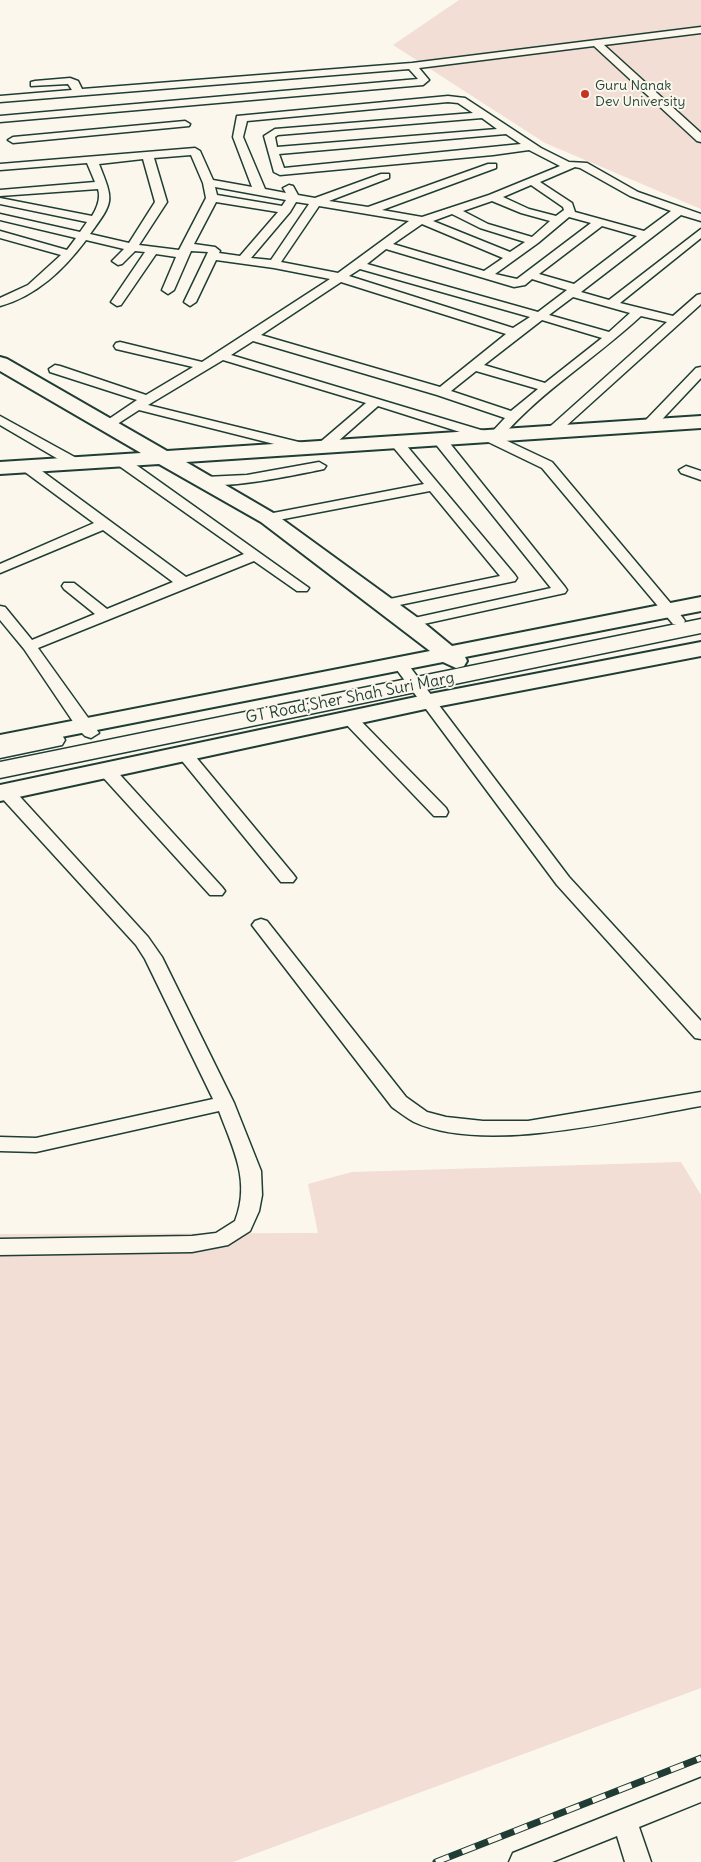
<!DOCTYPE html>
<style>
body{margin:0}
canvas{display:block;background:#fbf7ec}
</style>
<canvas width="701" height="1862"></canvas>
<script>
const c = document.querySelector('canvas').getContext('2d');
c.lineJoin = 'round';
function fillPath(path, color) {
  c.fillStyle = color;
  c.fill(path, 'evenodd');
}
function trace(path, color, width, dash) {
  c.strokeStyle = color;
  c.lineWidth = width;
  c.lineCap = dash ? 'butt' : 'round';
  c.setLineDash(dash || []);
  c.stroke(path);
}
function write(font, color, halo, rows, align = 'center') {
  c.font = font + ' Delius,sans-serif';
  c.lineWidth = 4;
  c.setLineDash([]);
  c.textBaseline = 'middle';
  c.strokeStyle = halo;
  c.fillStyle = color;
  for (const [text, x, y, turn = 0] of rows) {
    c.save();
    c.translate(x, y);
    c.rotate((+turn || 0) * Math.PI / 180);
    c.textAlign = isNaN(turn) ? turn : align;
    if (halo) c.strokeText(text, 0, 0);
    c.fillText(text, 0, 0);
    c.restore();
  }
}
fillPath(new Path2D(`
 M 459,0 L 701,0 L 701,209 L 545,143 L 393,45 Z
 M 681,1162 L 701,1195 L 701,1688 L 233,1862 L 0,1862 L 0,1234 L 318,1233 L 308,1184 L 352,1172 Z`), '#f2ded4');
const street = new Path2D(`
 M 701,27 L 701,33 L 604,45 L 701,133 L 701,142 L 697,141 L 594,46 L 419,68 L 429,80 L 423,85 L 0,122 L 0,116 L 418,79 L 409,69 L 0,102 L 0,96 L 72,90 L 68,84 L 31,86 L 31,82 L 35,81 L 70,78 L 78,81 L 82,89 L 412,63 Z
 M 448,96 L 465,98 L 541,148 L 569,162 L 587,163 L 638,192 L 701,214 L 701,221 L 681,215 L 581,292 L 609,300 L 701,229 L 701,238 L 620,303 L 673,316 L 697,295 L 701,294 L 701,304 L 556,435 L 551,436 L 544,432 L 667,322 L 641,316 C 596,358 541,391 501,438 L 552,462 L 683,618 L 685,621 L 683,624 L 673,624 L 542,468 L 482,439 L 378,406 L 328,450 L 318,450 L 316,447 L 318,444 L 366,403 L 223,360 L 148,405 L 311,445 L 313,448 L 311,451 L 306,452 L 139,410 L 108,430 L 101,426 L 103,423 L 137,400 L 50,372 L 49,369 L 55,365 L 60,366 L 146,395 L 193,367 L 116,349 L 114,346 L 116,343 L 120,342 L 202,362 L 330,279 L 274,268 L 216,260 L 196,302 L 190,306 L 184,302 L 208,252 L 191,251 L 174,290 L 168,294 L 162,290 L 176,257 L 156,254 L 121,305 L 117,306 L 111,302 L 145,252 L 135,251 L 122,264 L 118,265 L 112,261 L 124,249 L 86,240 C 64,269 37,296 0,306 L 0,298 L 28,285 L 61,255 L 0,238 L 0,231 L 67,250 L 76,238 L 0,220 L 0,214 L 80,232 L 87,222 L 0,204 L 0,198 L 92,216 C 97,208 101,198 98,189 L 0,196 L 0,190 L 95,182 L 87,163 L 0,170 L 0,164 L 195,148 L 200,151 L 213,180 L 252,187 L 233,137 L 237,116 ZM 448,102 L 458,103 L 473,113 L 275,129 L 264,136 L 274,172 L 280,175 L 493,155 L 529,150 L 560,166 L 489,195 L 422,217 L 382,210 L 496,168 L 496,164 L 488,164 L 368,207 L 329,201 L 389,178 L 389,174 L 381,174 L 315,198 L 298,195 L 293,186 L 289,185 L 283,188 L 286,193 L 265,189 L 243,137 L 247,121 ZM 482,118 L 497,129 L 277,147 L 275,137 L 278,135 ZM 506,134 L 521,144 L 284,168 L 279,154 ZM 191,155 L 203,183 L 206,198 L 179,250 L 139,245 L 167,202 L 154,158 ZM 143,159 L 155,202 L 129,243 L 90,234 C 114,201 114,202 99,164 ZM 575,167 L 580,168 L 630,196 L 671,211 L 644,231 L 575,212 L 572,203 L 540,182 ZM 531,185 L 563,207 L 564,210 L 556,216 L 529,209 L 503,197 ZM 215,187 L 286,200 L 282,206 L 217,195 ZM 492,201 L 521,213 L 550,221 L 532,237 L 488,224 L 463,211 ZM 216,202 L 278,212 L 240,256 L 219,253 L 220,251 L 215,247 L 194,244 ZM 296,202 L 309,204 L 271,260 L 251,258 L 290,212 ZM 319,206 L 409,221 L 338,273 L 281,262 ZM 452,214 L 480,228 L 525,242 L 510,252 L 433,221 ZM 569,217 L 591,223 L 517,279 L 495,274 L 538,243 ZM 422,224 L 503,258 L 484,271 L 393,244 ZM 602,226 L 637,236 L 574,284 L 539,274 ZM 386,249 L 514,287 L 525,285 L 532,279 L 567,290 L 538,312 L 367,264 ZM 360,269 L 530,317 L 513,328 L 349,276 ZM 341,282 L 506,334 L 440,387 L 261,335 ZM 573,297 L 630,313 L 609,332 L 549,315 ZM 542,320 L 602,338 L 545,383 L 484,365 ZM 253,341 L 437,395 L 505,418 L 491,433 L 231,355 ZM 476,371 L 538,389 L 511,411 L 451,391 Z
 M 185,121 L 190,124 L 189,126 L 13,143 L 8,140 L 13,137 Z
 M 701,367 L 701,378 L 653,429 L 643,429 L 641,426 L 643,423 L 696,368 Z
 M 0,416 L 80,460 L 82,463 L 75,467 L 70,466 L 0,425 Z
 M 439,435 L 444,436 L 565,587 L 567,590 L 565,593 L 410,627 L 405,626 L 403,623 L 405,620 L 551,588 L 434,442 L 432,439 L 434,436 Z
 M 396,438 L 401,439 L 515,575 L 517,578 L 515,581 L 385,608 L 380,607 L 378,604 L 380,601 L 500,576 L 430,491 L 268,522 L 261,518 L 268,514 L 424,484 L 389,442 Z
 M 120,456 L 125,457 L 309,588 L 307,591 L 297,591 L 254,561 L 38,648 L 99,733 L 91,738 L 85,736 L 78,729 L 24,649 L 0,620 L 0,606 L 5,607 L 32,640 L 95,614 L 64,589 L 62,586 L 64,583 L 74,583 L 107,609 L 173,582 L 103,530 L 0,573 L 0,564 L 94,523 L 21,469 L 19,466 L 21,463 L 31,463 L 186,577 L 244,554 L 115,463 L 113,460 L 115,457 Z
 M 319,462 L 326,466 L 324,469 C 305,473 208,494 198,481 L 205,477 L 247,475 Z
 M 686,466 L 701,471 L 701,480 L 681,473 L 679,470 Z
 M 405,665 L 410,667 L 569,877 L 701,1021 L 701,1039 L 695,1038 L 557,885 L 397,670 Z
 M 349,713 L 355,715 L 446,808 L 448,812 L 446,816 L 434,816 L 343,721 L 341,718 L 343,715 Z
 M 184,748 L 190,750 L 293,874 L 296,878 L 293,882 L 281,882 L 178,756 L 176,753 L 178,750 Z
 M 106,765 L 112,766 L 222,887 L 225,891 L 222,895 L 210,895 L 100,774 L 98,770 L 100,766 Z
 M 6,787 L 12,788 L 148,937 L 162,957 L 234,1103 L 261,1171 L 262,1195 L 259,1211 L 250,1231 L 228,1245 L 192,1252 L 0,1255 L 0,1239 L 192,1236 L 216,1233 L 235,1221 C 251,1181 233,1149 219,1111 L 36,1152 L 0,1151 L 0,1137 L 36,1138 L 213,1099 L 145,959 L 136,945 L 0,796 L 0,789 Z
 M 261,919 L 267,921 L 406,1097 L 427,1112 L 446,1117 L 483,1121 L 528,1121 L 701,1092 L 701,1106 C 625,1119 485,1155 414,1122 C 407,1118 399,1112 392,1107 L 255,929 L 252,925 L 255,921 Z
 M 701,1778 L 701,1802 L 639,1827 L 651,1862 L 625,1862 L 617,1836 L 552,1862 L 509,1862 L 513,1853 Z`);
const secondary = new Path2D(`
 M 0,357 L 7,359 L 167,451 L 701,416 L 701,428 L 186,462 L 275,514 L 418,618 L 452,646 L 701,597 L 701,611 L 465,657 L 467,661 L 464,666 L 456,668 L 443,662 L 0,749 L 0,735 L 430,651 L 261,522 L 159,464 L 0,474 L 0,462 L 141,453 L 0,371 Z
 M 701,642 L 701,656 L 430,708 L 0,801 L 0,785 L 430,694 Z`);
const primary = new Path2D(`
 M 701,619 L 701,633 L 0,778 L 0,762 Z
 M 53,732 L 62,735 L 65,740 L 62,745 L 0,758 L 0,742 Z`);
trace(street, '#1f3d34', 3);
trace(secondary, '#1f3d34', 4);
trace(primary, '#1f3d34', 3);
fillPath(street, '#fbf7ec');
fillPath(secondary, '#fbf7ec');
fillPath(primary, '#fbf7ec');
const rail = new Path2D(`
 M 436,1862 L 701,1758`);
trace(rail, '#1f3d34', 7);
trace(rail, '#fbf7ec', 5, [14]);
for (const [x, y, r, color] of [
 [585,94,5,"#c8321e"]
]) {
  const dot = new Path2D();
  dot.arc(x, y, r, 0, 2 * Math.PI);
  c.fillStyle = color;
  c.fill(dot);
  trace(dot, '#fbf7ec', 2);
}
write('14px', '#1f3d34', '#fbf7ec', [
 ["Guru Nanak",595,86],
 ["Dev University",595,102]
], 'left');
write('16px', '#1f3d34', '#fbf7ec', [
 ["GT Road;Sher Shah Suri Marg",350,698,-11]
]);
</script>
